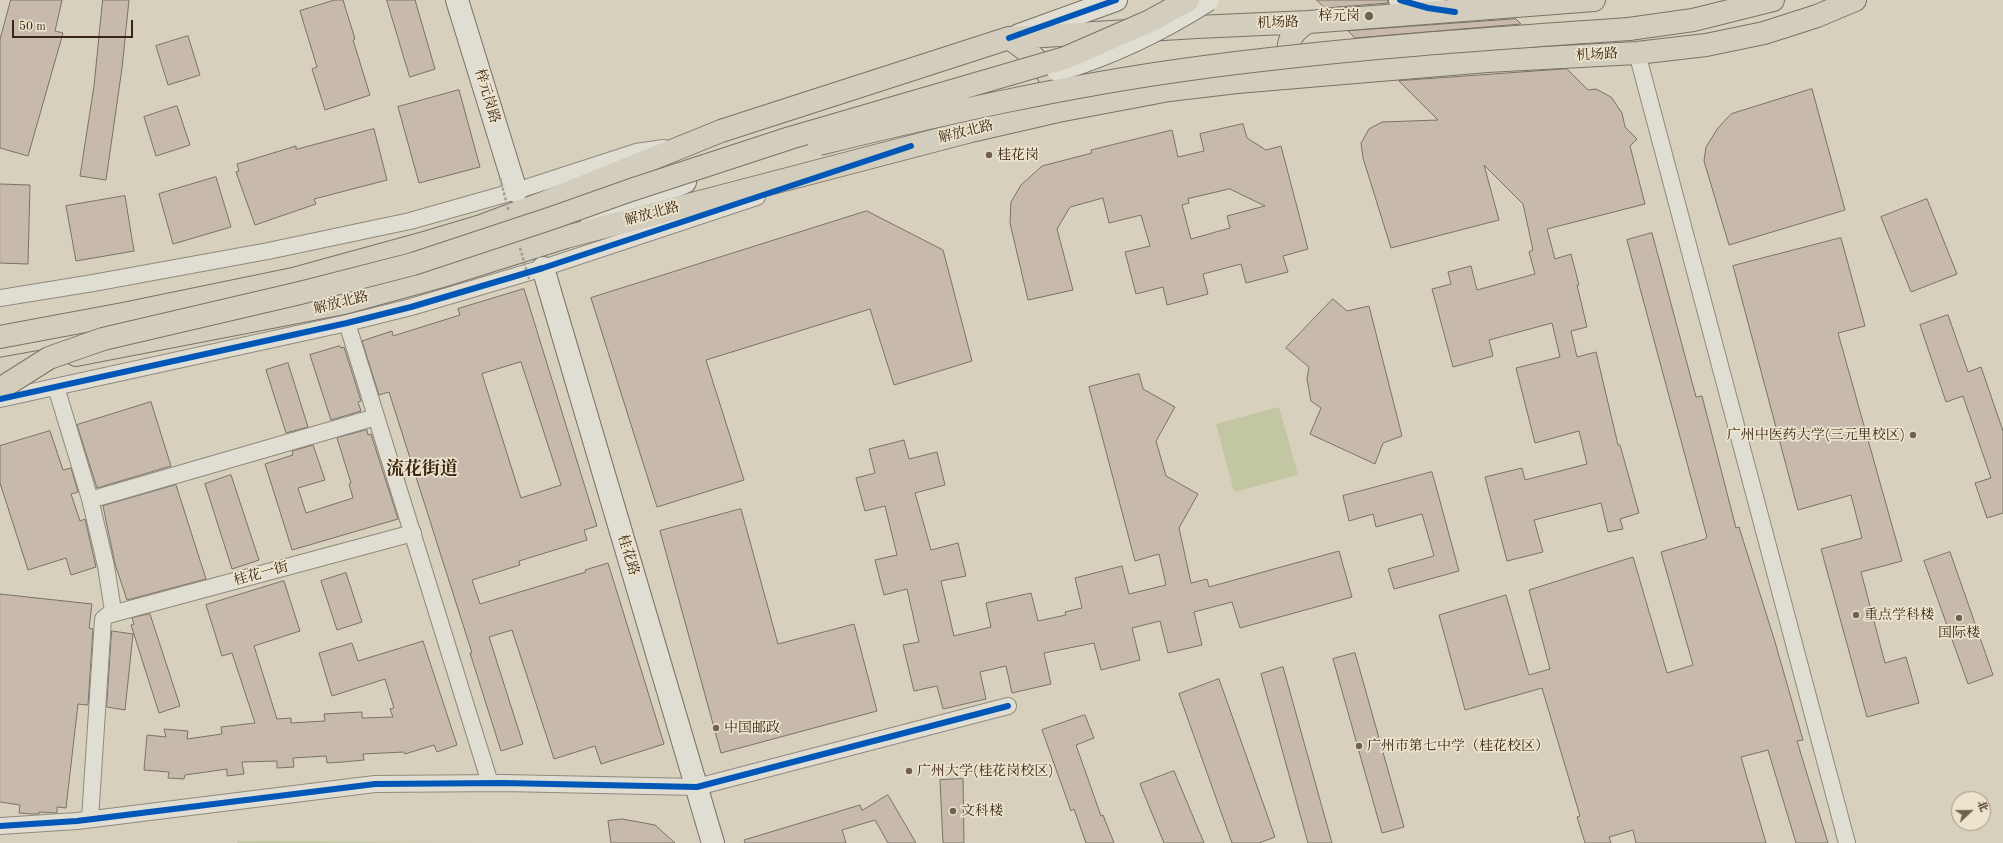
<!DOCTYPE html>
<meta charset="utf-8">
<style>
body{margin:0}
#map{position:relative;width:2003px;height:843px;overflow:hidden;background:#d6d0bc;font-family:"Old Standard TT","Noto Serif SC",serif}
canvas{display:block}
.north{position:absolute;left:1951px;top:791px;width:40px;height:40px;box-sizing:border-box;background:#ece4cd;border:1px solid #a59883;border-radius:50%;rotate:68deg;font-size:11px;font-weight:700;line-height:16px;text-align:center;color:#3a2514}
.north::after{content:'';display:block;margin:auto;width:14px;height:18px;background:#71614f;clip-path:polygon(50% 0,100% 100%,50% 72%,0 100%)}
.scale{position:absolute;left:12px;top:20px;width:121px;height:18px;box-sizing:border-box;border:2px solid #3a2514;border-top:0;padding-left:5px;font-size:12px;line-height:14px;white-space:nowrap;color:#3a2514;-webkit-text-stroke:3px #ece4cd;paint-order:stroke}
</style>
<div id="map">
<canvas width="2003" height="843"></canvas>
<div class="north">北</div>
<div class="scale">50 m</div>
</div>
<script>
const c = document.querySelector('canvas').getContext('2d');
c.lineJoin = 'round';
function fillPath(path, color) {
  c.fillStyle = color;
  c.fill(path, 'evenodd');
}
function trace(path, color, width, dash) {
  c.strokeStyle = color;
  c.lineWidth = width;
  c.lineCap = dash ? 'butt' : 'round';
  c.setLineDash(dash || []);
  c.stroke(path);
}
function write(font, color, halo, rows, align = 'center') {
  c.font = font + ' "Old Standard TT","Noto Serif SC",serif';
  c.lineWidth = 3.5;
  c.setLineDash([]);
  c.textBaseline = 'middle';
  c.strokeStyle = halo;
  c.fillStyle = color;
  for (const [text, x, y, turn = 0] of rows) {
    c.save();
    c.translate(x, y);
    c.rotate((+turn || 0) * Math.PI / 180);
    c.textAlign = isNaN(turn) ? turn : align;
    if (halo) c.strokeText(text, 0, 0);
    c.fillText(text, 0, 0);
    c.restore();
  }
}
fillPath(new Path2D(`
 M 1279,407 L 1298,475 L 1234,492 L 1216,424 Z
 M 237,841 L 471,842 L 237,843 Z`), '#c2c6a2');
const building = new Path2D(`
 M 11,0 L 62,0 L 55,31 L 63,33 L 28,156 L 0,148 L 0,40 Z
 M 103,0 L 129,0 L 122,68 L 106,180 L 80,176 L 94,86 Z
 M 335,0 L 343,0 L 355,39 L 353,40 L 370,95 L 325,110 L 312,69 L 317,67 L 300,11 Z
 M 387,0 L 415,0 L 435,69 L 410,77 Z
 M 1317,0 L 1388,0 L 1388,3 L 1325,8 Z
 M 1516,19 L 1521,24 L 1355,38 L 1348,31 Z
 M 188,36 L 200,75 L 168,85 L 156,46 Z
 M 1567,69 L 1588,90 L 1596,89 L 1611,97 L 1622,113 L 1625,127 L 1637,139 L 1630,146 L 1645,204 L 1547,229 L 1555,259 L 1571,254 L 1579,285 L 1577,285 L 1587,327 L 1571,331 L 1577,357 L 1596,352 L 1618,445 L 1620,445 L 1639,513 L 1620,519 L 1623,529 L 1608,532 L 1601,503 L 1534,520 L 1543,552 L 1507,561 L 1485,477 L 1522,468 L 1525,480 L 1587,464 L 1579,431 L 1535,443 L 1516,368 L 1560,357 L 1552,323 L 1489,340 L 1493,356 L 1453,367 L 1432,289 L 1451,284 L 1448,272 L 1471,266 L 1477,290 L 1535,274 L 1529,252 L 1533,250 L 1523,204 L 1484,165 L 1499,220 L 1391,248 L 1363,158 L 1361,143 L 1369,129 L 1382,122 L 1438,120 L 1399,81 Z
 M 1812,89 L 1845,210 L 1729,245 L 1704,161 L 1706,147 L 1718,128 L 1731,114 Z
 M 459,90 L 480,167 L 419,183 L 398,107 Z
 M 177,106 L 190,145 L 156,156 L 144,117 Z
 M 1243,124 L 1247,138 L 1266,150 L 1281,146 L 1308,249 L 1283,256 L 1288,272 L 1246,283 L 1241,264 L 1203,274 L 1208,294 L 1167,305 L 1163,287 L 1136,294 L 1125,252 L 1150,246 L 1141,215 L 1109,223 L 1103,198 L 1070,207 L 1057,229 L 1073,290 L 1028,300 L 1010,223 L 1011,202 L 1021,185 L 1042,166 L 1092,153 L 1091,150 L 1172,130 L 1178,157 L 1204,151 L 1200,134 ZM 1230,189 L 1265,206 L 1227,216 L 1230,228 L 1191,239 L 1182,205 L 1189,203 L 1188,199 Z
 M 374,129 L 387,180 L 314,199 L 316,204 L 255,225 L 236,172 L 239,171 L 237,164 L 296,146 L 296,149 Z
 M 216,177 L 231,227 L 173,244 L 159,194 Z
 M 0,184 L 30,185 L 28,264 L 0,263 Z
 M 125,196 L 134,251 L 76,261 L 66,206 Z
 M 1927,199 L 1957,274 L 1911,292 L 1881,217 Z
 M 867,211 L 943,250 L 972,361 L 894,385 L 870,309 L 706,360 L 744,480 L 657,507 L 591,298 Z
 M 1652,233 L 1696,397 L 1702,396 L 1736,528 L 1739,527 L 1775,642 L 1803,740 L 1797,741 L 1828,843 L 1796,843 L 1768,750 L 1741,757 L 1766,843 L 1636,843 L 1633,830 L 1609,837 L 1611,843 L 1585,843 L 1577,817 L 1580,816 L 1542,688 L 1465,710 L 1439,615 L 1506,595 L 1529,675 L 1550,669 L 1529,590 L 1633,557 L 1667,673 L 1693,665 L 1661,552 L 1705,539 L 1707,537 L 1627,240 Z
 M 1841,238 L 1865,326 L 1838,333 L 1902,561 L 1861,572 L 1885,663 L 1906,657 L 1919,703 L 1867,717 L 1821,549 L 1862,538 L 1851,495 L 1798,510 L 1733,266 Z
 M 524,289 L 597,526 L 584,530 L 587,540 L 519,561 L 520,565 L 472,580 L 480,604 L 586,572 L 585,570 L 608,563 L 664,744 L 601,764 L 595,746 L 554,759 L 512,630 L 489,637 L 523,744 L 501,751 L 470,653 L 472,653 L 389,392 L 379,395 L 362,341 L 392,331 L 393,336 L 460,315 L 458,309 ZM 521,362 L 561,485 L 521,498 L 482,374 Z
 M 1333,299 L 1347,311 L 1369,306 L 1402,436 L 1383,443 L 1375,464 L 1310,434 L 1321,408 L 1311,401 L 1307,379 L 1309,367 L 1286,348 Z
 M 1948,315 L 1968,372 L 1981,367 L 2003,431 L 2003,513 L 1987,518 L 1975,483 L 1991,478 L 1963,396 L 1946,402 L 1920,325 Z
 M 340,346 L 341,348 L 344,347 L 361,401 L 358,402 L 361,411 L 331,420 L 310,355 Z
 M 288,363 L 308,427 L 286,433 L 266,370 Z
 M 1139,374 L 1143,389 L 1175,407 L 1156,441 L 1166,476 L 1198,494 L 1179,528 L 1191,583 L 1207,579 L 1209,587 L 1339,551 L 1352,597 L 1240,628 L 1232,602 L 1194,612 L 1202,645 L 1168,653 L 1160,621 L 1132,628 L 1140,660 L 1101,670 L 1094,643 L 1044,653 L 1051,684 L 1012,693 L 1006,666 L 980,672 L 986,699 L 943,709 L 937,686 L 914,691 L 903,645 L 919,642 L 907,589 L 884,595 L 875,560 L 897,555 L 885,506 L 865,511 L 856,478 L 875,473 L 869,449 L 904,440 L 909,459 L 937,452 L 945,485 L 915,493 L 931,550 L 958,543 L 966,576 L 941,581 L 954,636 L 991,627 L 986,603 L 1031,593 L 1038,621 L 1066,615 L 1065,612 L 1082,608 L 1075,578 L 1122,566 L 1129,594 L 1166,585 L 1159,554 L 1135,561 L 1089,387 Z
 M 151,402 L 171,466 L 97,488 L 77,425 Z
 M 367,430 L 368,435 L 371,434 L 398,519 L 292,550 L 265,464 L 293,455 L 292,451 L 313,445 L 325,480 L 298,488 L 306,513 L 353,498 L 349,484 L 351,483 L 337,438 Z
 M 50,431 L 63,470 L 71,468 L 78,492 L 71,494 L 80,521 L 85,519 L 96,567 L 71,575 L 66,558 L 28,570 L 0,483 L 0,446 Z
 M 1432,472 L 1459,571 L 1394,589 L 1388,569 L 1434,556 L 1422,514 L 1376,527 L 1373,514 L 1349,521 L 1343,496 Z
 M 231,475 L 259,560 L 232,569 L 205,484 Z
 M 176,485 L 206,579 L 127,600 L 115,564 L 103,506 Z
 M 741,509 L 778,644 L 854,624 L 877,711 L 721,753 L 660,531 Z
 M 1950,552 L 1993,675 L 1968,684 L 1924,561 Z
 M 346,573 L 362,622 L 337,630 L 321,581 Z
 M 284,581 L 300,631 L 254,646 L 277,719 L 291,718 L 291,723 L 325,721 L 324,714 L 362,712 L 362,718 L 393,717 L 390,709 L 394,708 L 385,679 L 332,696 L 319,653 L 352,643 L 358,661 L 423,641 L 457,745 L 437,752 L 434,745 L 405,754 L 404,752 L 363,754 L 364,760 L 343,762 L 327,763 L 326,756 L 293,758 L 294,767 L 277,768 L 277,761 L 242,762 L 244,774 L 227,776 L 227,769 L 185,775 L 184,779 L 168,778 L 169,772 L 144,770 L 147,735 L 166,737 L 164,729 L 188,731 L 187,739 L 222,734 L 221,727 L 255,723 L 232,653 L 222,656 L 206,605 Z
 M 0,594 L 92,604 L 89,628 L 93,629 L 88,705 L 78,704 L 66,808 L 57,807 L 57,813 L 39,812 L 39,814 L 32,814 L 19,813 L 20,805 L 0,802 Z
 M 150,614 L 180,706 L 159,713 L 131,625 L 134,624 L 132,618 Z
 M 112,631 L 133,634 L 125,710 L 107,707 Z
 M 1355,653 L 1404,827 L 1382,833 L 1333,659 Z
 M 1283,667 L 1332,843 L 1308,843 L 1261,674 Z
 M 1219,679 L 1275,837 L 1259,843 L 1232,843 L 1179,694 Z
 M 1085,715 L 1094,738 L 1076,745 L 1101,816 L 1103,815 L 1114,843 L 1086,843 L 1074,809 L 1071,811 L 1042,730 Z
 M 1174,771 L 1204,843 L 1164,843 L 1140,784 Z
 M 963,779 L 964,843 L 943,843 L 940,780 Z
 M 888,795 L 916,843 L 888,843 L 875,820 L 842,830 L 846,843 L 745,843 L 744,840 L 860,805 L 862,810 Z
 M 622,819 L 655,825 L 675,843 L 611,843 L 608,821 Z`);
fillPath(building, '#c7baad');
trace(building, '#7a7266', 1);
const street = new Path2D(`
 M 1637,53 L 1847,843
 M 0,298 L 93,283 L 268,251 L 410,221 L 516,191 L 636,152 L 664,148
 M 347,323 L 490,783
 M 56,387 L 90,499 L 106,566 L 113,611 L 103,619 L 90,819
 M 0,399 L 347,323 L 411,307 L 543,268 L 757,197
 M 100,497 L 376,417
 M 108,615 L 413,533
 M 0,826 L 77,821 L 375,784 L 503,783 L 697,787 L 1008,706`);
const secondary = new Path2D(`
 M 457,0 L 516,191
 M 1400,0 L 1438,9
 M 1019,35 L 1116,0
 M 591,225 L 655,194 L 685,182
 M 543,268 L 713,843`);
const highway = new Path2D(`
 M 1629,29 L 1693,20 L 1773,0
 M 1009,38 C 1030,52 1068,80 1047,109
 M 1302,71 C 1281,55 1286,34 1308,22
 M 0,337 L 123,314 L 293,279 L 424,243 L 481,226 L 548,201 L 721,131 L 1009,38 L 1197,27 L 1308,22 L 1594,0
 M 76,355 L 344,303 L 439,277 L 566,237 L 971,131 L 1058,111 L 1169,90 L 1237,82 L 1487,61 L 1637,53 L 1706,45 L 1764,33 L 1817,16 L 1855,0
 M 0,369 L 44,361`);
trace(street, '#908a7d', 18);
trace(secondary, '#7a7266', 24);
trace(highway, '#7a7266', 24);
trace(street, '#e0ddd3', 16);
trace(secondary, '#e0ddd3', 22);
trace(highway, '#d3cdbe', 22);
const secondaryBridge = new Path2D(`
 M 1058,70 C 1111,54 1161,30 1208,0`);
const highwayBridge = new Path2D(`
 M 819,144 C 941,114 1065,86 1190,69 C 1336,49 1482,39 1629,29
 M 0,389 L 49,358 L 103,339 L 300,293 L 413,264 L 552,218 L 631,190 L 790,138 L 1065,58 L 1150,21 L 1188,0`);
trace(secondaryBridge, '#7a7266', 24, []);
trace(highwayBridge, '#7a7266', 24, []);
trace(new Path2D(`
 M 500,178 L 509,212
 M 520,248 L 529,279`), '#a39e95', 2.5, [3, 2]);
trace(secondaryBridge, '#e0ddd3', 22);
trace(highwayBridge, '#d3cdbe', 22);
trace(new Path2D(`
 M 1400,0 L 1428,8 L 1455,12
 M 1009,38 L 1116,0
 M 0,399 L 347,323 L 411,307 L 543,268 L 911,146
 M 0,826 L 77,821 L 375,784 L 503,783 L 697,787 L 1008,706`), '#0057b8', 6);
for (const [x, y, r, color] of [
 [1369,16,5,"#71614f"],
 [989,155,4,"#71614f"],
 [1913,435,4,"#71614f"],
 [1856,615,4,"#71614f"],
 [1959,618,4,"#71614f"],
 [716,728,4,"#71614f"],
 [1359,746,4,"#71614f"],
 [909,771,4,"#71614f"],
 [953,811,4,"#71614f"]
]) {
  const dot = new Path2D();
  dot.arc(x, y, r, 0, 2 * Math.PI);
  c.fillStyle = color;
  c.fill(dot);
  trace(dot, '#ece4cd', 1.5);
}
write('14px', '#3a2514', '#ece4cd', [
 ["梓元岗",1360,16,"right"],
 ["桂花岗",997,155],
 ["广州中医药大学(三元里校区)",1905,435,"right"],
 ["重点学科楼",1864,615],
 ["国际楼",1959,633,"center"],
 ["中国邮政",724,728],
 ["广州市第七中学（桂花校区）",1367,746],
 ["广州大学(桂花岗校区)",917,771],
 ["文科楼",961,811]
], 'left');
write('14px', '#3a2514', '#ece4cd', [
 ["机场路",1278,23,-2],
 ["机场路",1597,55,-3],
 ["梓元岗路",487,96,73],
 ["解放北路",966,132,-14],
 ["解放北路",652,214,-15],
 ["解放北路",341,303,-14],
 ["桂花路",628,555,73],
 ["桂花一街",261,574,-15]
]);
write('bold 18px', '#3a2514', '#ece4cd', [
 ["流花街道",422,469]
]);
</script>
